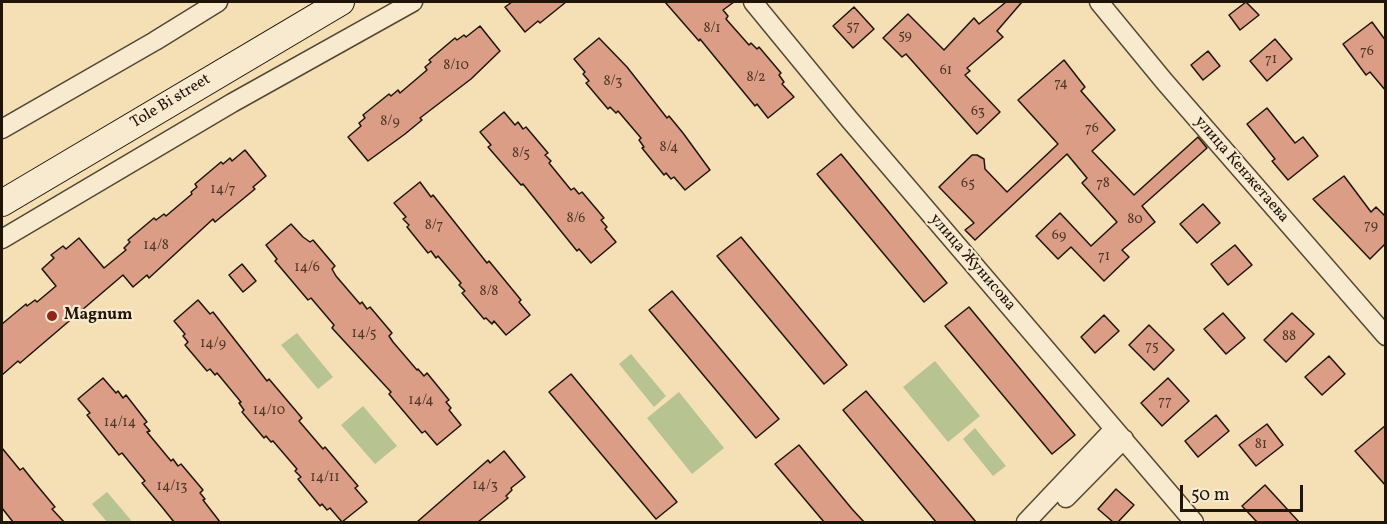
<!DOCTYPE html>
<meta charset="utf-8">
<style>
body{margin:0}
#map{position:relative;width:1387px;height:524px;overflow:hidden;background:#f5dfb5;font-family:Vollkorn,serif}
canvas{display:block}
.frame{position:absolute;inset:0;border:3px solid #1f1507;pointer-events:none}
.scale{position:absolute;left:1180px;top:485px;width:123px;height:27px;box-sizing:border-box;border:3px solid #1f1507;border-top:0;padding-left:8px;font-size:18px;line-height:21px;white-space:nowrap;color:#1f1507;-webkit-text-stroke:4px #f8eacf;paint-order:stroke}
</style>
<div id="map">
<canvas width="1387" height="524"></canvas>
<div class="frame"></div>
<div class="scale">50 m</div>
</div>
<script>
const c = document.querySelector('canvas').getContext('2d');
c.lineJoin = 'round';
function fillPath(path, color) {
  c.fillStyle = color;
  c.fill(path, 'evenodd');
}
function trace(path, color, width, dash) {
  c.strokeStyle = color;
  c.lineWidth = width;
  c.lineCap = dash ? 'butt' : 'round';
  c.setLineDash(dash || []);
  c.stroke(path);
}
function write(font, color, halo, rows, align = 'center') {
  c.font = font + ' Vollkorn,serif';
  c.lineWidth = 4.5;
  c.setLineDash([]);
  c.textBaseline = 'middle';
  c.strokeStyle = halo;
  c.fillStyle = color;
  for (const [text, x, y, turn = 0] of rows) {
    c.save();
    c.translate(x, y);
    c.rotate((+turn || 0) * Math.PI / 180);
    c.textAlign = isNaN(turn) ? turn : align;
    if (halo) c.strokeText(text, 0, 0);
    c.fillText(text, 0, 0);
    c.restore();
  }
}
fillPath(new Path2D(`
 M 297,333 L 333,377 L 318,389 L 281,345 Z
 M 631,354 L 666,396 L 654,407 L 619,364 Z
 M 935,361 L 980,416 L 948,442 L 903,387 Z
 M 679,392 L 724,448 L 692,474 L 647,418 Z
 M 363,406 L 397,446 L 375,464 L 341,425 Z
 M 975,428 L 1006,466 L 993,476 L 963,439 Z
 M 107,492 L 130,519 L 132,522 L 107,522 L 92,504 Z`), '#b7c391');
const building = new Path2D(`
 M 512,2 L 566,2 L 540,23 L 538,21 L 525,32 L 505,7 Z
 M 665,2 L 734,2 L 723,10 L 728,16 L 726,19 L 749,45 L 751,43 L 757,49 L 759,47 L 781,73 L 779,75 L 784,82 L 782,84 L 794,97 L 768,118 L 757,104 L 755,106 L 700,39 L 699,41 Z
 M 1006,2 L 1022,2 L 997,31 L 1003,37 L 967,68 L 970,71 L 965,75 L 1000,112 L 977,134 L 906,54 L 902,57 L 883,38 L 908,14 L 944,50 L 974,18 L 979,24 Z
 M 1246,2 L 1259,15 L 1240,30 L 1229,15 Z
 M 854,7 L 874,29 L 853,48 L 833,26 Z
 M 1372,22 L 1386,41 L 1386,91 L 1370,72 L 1366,75 L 1343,44 Z
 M 480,26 L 500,51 L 471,79 L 420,118 L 422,120 L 405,134 L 368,161 L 348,137 L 361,126 L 359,123 L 365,118 L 363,115 L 389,94 L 391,96 L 398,90 L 400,93 L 427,70 L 425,67 L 431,62 L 429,60 L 455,38 L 457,40 L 464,35 L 466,37 Z
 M 599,38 L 627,67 L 667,118 L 669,116 L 683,133 L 710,170 L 685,190 L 674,177 L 671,179 L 666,173 L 664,175 L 642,148 L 644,147 L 639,140 L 641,138 L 618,111 L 616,113 L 610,107 L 608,109 L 586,83 L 589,81 L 583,74 L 585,72 L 574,59 Z
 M 1275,39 L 1292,59 L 1267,81 L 1250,61 Z
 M 1208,51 L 1220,66 L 1203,80 L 1191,65 Z
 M 1064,60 L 1085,87 L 1081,91 L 1115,130 L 1092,151 L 1134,195 L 1198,137 L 1207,148 L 1142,206 L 1155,222 L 1122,250 L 1129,257 L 1104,281 L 1071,247 L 1058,259 L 1036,236 L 1060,213 L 1091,246 L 1117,222 L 1082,183 L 1087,178 L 1067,154 L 975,240 L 965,230 L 974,223 L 939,187 L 972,155 L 977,155 L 984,159 L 985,169 L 1007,192 L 1058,144 L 1018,100 Z
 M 1267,108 L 1295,143 L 1303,137 L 1318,156 L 1288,180 L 1272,161 L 1275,159 L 1247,124 Z
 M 504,112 L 515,125 L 518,122 L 523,129 L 526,127 L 548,153 L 545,155 L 551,161 L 549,163 L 571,190 L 574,188 L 579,194 L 582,192 L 604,218 L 601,220 L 607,227 L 605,229 L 616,242 L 591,263 L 579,249 L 577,251 L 523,184 L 521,185 L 488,147 L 491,145 L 480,132 Z
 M 245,150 L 266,176 L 253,187 L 255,189 L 215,222 L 213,219 L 149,278 L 147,275 L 133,287 L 123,275 L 20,363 L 18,361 L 2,375 L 2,324 L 26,304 L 27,306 L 35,300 L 37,302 L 56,286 L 42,269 L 54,258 L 51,255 L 63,246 L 66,249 L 79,238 L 104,268 L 126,250 L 124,248 L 130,242 L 128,240 L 154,218 L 156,220 L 164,214 L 166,216 L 192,194 L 191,192 L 197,187 L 195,184 L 221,162 L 223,164 L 230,158 L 232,161 Z
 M 841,154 L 947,283 L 924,302 L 817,174 Z
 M 1344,176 L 1371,212 L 1376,207 L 1386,217 L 1386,243 L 1370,259 L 1313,199 Z
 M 420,182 L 431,197 L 433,195 L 487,263 L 489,261 L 521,300 L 519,302 L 530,315 L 506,335 L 494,321 L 492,324 L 486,318 L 484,319 L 462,293 L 465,291 L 459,285 L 461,283 L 438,256 L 436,258 L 431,251 L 428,253 L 407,227 L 409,225 L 403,219 L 406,217 L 394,203 Z
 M 1203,204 L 1220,223 L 1197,243 L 1180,224 Z
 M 291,224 L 303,237 L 310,242 L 313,240 L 335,266 L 332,269 L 336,276 L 360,304 L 362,302 L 367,309 L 370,307 L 392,333 L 389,336 L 393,342 L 417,370 L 418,369 L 424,376 L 427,373 L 449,400 L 446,402 L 451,408 L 449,410 L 461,425 L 437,445 L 425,431 L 422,433 L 389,394 L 391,392 L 332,328 L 334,325 L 311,298 L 308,300 L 275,261 L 277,259 L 266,245 Z
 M 741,237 L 847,365 L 824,384 L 717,256 Z
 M 1235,245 L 1252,265 L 1228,285 L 1211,264 Z
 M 242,264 L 256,281 L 243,292 L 229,275 Z
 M 672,291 L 779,419 L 756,438 L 649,310 Z
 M 198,300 L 210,314 L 213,312 L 267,381 L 269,379 L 302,418 L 299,421 L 323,449 L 325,447 L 358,486 L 355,488 L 367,502 L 342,522 L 330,508 L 327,510 L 322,504 L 320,506 L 298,479 L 301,477 L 295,471 L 297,469 L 273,441 L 271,442 L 266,436 L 264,438 L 242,412 L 244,410 L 239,403 L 241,402 L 217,373 L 215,375 L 210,369 L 207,371 L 185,345 L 188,342 L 183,336 L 185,334 L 174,321 Z
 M 969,307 L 1075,435 L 1052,454 L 945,326 Z
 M 1223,313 L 1245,338 L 1226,354 L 1204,329 Z
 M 1292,313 L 1314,334 L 1286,362 L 1264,340 Z
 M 1104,315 L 1119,331 L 1095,353 L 1081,337 Z
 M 1149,325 L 1174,350 L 1154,370 L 1129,345 Z
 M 1329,356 L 1345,374 L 1322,395 L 1305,377 Z
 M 571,374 L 677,502 L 656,519 L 549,392 Z
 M 103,378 L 116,393 L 118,391 L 123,398 L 126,395 L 147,422 L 144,424 L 150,431 L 147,432 L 171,461 L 173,459 L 178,466 L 181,464 L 203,490 L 200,493 L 205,499 L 203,500 L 220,522 L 174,522 L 162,507 L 142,483 L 145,481 L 122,453 L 119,455 L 87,415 L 90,413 L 78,399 Z
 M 1168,378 L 1189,401 L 1162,426 L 1141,403 Z
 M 866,391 L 920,455 L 976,522 L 936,522 L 843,410 Z
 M 1216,415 L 1229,431 L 1198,457 L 1185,441 Z
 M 1267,424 L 1283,445 L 1256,466 L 1239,445 Z
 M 1386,425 L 1386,486 L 1355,451 Z
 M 799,445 L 852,509 L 864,522 L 824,522 L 775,464 Z
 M 2,448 L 20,470 L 23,468 L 35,483 L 55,507 L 52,509 L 64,522 L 13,522 L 2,508 Z
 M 504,451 L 525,477 L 511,488 L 512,490 L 506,496 L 508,498 L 478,522 L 417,522 L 488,460 L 490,463 Z
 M 1265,485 L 1299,522 L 1257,522 L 1242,506 Z
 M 1116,489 L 1134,505 L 1118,522 L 1113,522 L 1098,509 Z`);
fillPath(building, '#db9d85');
trace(building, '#1f1507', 1.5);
const minor = new Path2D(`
 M 753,2 L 849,119 L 1194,522
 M 1099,2 L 1164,81 L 1386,336
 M 2,129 L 155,41 L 218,2
 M 2,239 L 232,103 L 413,2
 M 1066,498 L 1124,439
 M 1026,522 L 1114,429`);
const secondary = new Path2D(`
 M 2,203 L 341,2`);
trace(minor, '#544832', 21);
trace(secondary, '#1f1507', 28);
trace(minor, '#f8eacf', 18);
trace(secondary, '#f8eacf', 26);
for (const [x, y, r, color] of [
 [52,316,6,"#8f2418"]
]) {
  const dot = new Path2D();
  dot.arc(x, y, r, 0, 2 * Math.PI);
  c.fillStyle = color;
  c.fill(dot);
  trace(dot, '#f8eacf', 2);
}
write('14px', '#4e3726', null, [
 ["57",853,27],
 ["8/1",712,29],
 ["59",905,36],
 ["76",1367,52],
 ["71",1271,60],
 ["8/10",456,66],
 ["61",946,71],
 ["8/2",756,78],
 ["8/3",613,82],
 ["74",1061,84],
 ["63",978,112],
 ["8/9",390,122],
 ["76",1092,129],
 ["8/4",669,148],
 ["8/5",521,154],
 ["65",968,184],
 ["78",1103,184],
 ["14/7",223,190],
 ["8/6",576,219],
 ["80",1135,220],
 ["8/7",434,226],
 ["79",1371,226],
 ["69",1059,236],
 ["14/8",156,246],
 ["71",1104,257],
 ["14/6",307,268],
 ["8/8",489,292],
 ["14/5",364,334],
 ["88",1289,337],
 ["14/9",213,344],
 ["75",1152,347],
 ["14/4",421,401],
 ["77",1165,402],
 ["14/10",269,411],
 ["14/14",120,423],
 ["81",1261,445],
 ["14/11",325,478],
 ["14/3",485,486],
 ["14/13",172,487]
]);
write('16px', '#1f1507', '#f8eacf', [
 ["Tole Bi street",171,102,-31],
 ["улица Кенжетаева",1241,170,49],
 ["улица Жунисова",972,263,49]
]);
write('bold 16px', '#1f1507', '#f8eacf', [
 ["Magnum",64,316]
], 'left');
</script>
